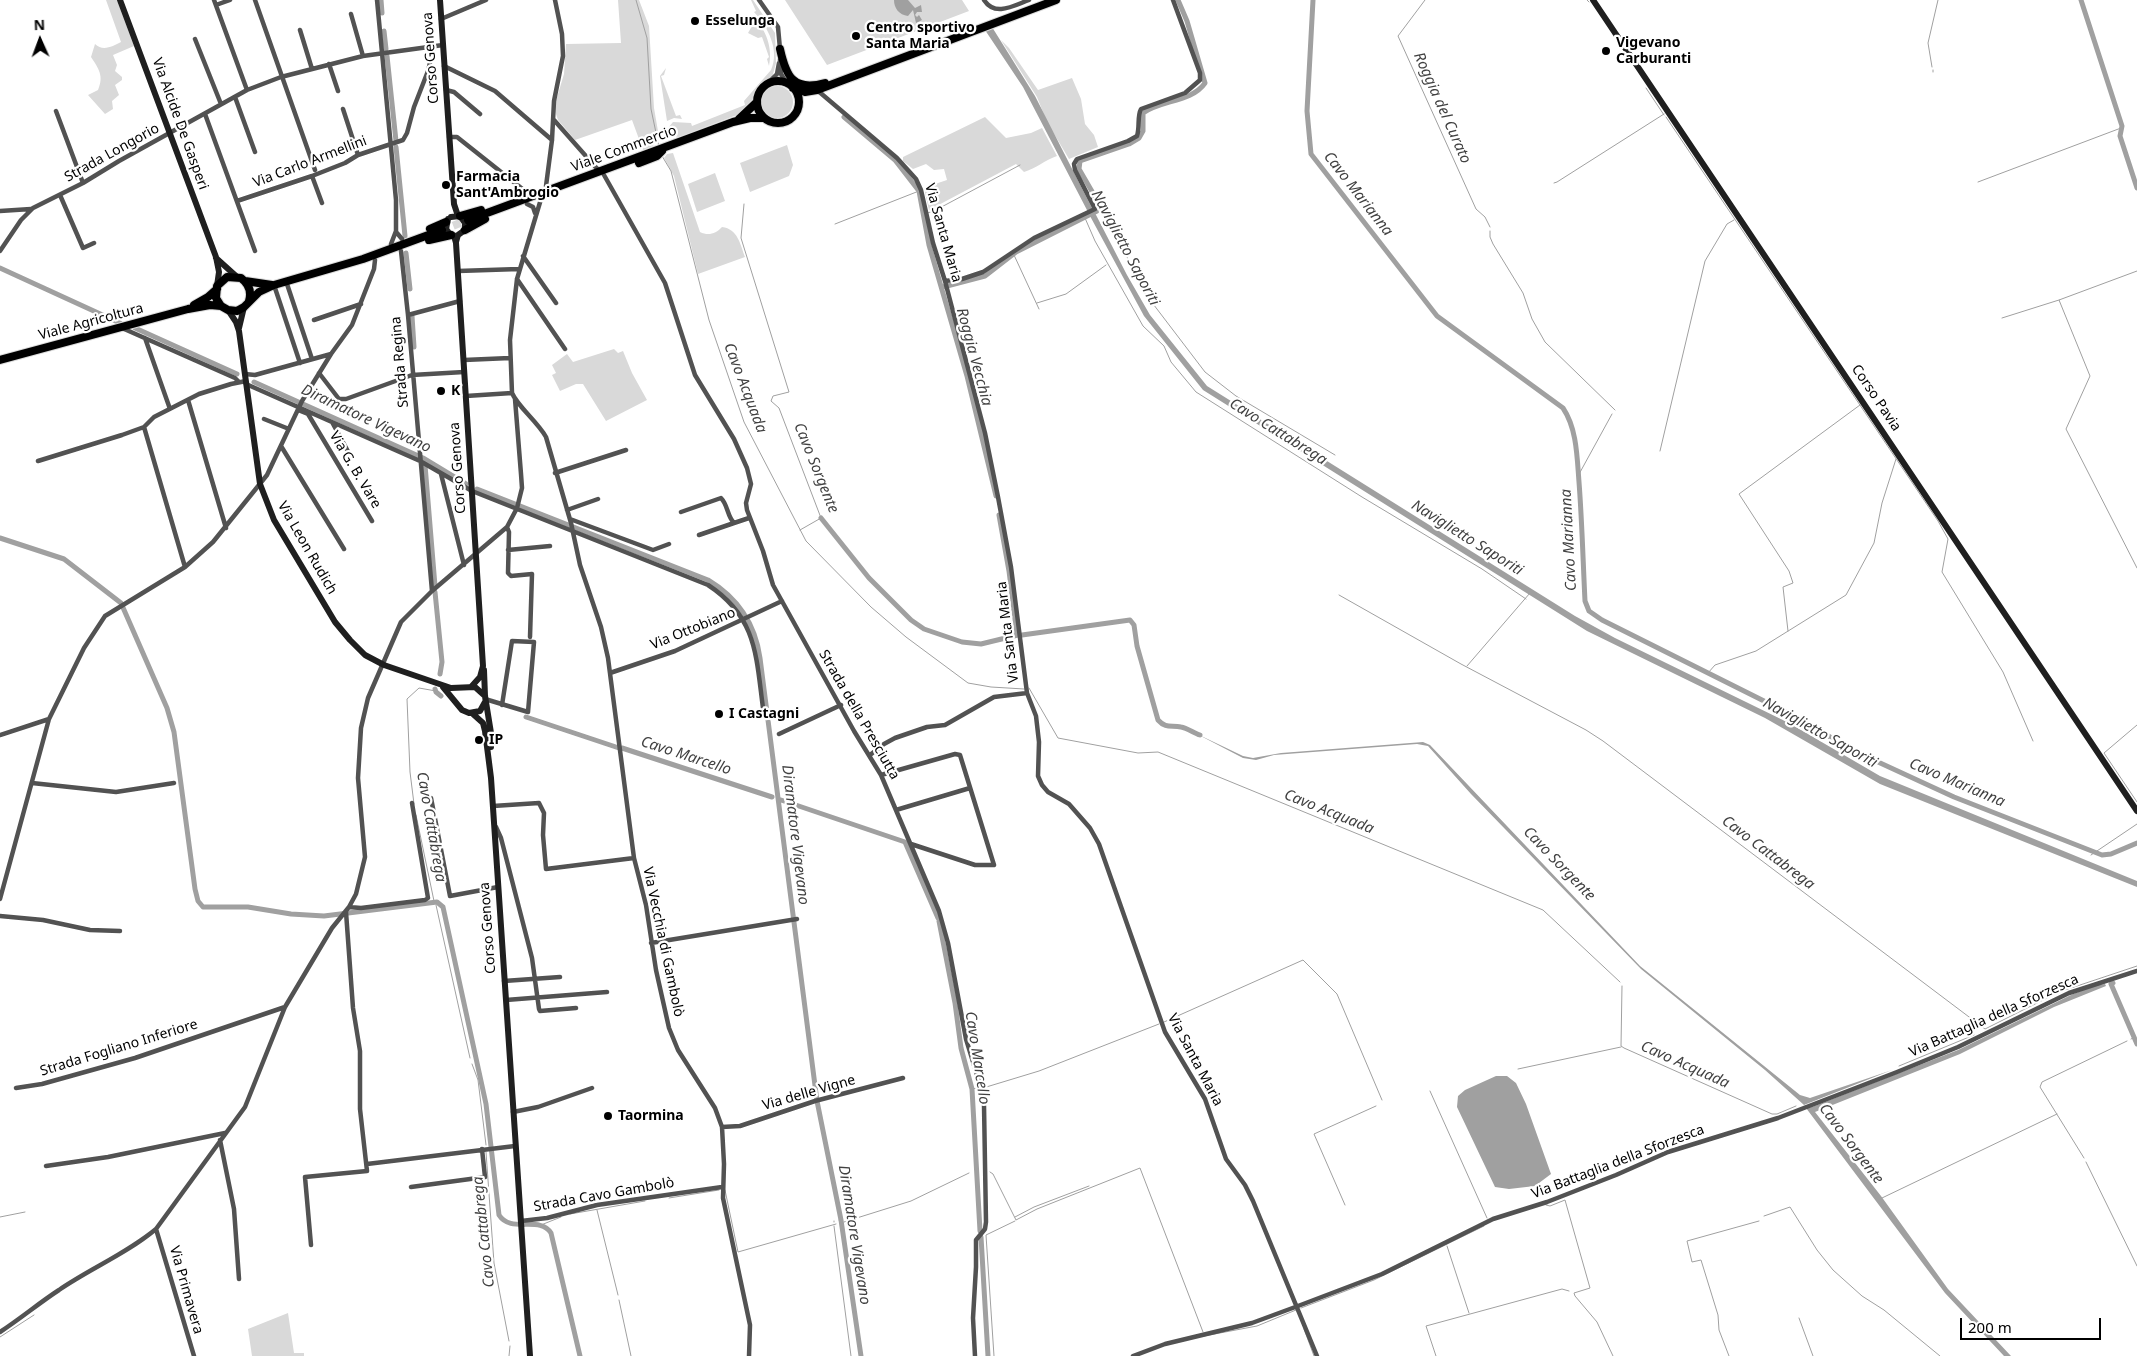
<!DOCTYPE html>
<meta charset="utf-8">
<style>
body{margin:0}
#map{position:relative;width:2137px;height:1356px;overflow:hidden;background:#fff;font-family:"Noto Sans",sans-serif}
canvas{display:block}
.north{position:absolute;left:15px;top:15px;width:50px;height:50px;-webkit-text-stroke:4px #fff;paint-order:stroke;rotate:358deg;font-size:14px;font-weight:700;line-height:20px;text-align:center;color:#000}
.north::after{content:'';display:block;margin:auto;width:18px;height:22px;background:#000;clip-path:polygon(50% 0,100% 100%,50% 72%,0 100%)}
.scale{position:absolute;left:1960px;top:1318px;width:141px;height:22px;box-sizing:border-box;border:2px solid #000;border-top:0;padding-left:6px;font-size:15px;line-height:18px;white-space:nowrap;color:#000;-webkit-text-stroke:4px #fff;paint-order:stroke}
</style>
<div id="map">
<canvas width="2137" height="1356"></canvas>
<div class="north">N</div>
<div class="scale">200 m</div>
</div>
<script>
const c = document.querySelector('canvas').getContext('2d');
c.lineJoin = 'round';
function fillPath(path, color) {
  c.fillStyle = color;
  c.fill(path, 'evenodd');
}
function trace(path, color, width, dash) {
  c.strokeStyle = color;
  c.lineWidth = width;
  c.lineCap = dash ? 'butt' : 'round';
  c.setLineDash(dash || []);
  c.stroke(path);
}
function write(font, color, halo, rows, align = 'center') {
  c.font = font + ' "Noto Sans",sans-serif';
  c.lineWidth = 4.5;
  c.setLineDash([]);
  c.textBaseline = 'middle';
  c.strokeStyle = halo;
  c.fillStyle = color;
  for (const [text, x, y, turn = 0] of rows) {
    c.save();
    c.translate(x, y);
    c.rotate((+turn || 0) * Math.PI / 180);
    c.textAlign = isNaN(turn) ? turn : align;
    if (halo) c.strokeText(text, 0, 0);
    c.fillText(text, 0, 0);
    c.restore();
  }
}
fillPath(new Path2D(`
 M 106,0 L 117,0 L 134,46 L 113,55 L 117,65 L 115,71 L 122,77 L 122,80 L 115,85 L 119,95 L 112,101 L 113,109 L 105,114 L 88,95 L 98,90 C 104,76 99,69 91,57 L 95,44 C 103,52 113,46 121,42 Z
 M 618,0 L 639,0 L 649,26 L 654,108 L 659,137 L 653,146 L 643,150 L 632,120 L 575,140 L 558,120 L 556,114 L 555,104 L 564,74 L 566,44 L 621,43 Z
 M 751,0 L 753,0 L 775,33 L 776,63 L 772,78 L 763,85 L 753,102 L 742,113 L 679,137 L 672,136 L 668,128 L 673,122 L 691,123 L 692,126 L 745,105 L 744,101 L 771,70 C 780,50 768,27 754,12 L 756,11 Z
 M 785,0 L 962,0 L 969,11 L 827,65 Z
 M 753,17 C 766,29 773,48 769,66 L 767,59 L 769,57 L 762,37 L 758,38 L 748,33 L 752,26 Z
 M 1001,40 L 1009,48 L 1038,90 L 1072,78 L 1081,99 L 1085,124 L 1094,135 L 1098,147 L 1069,159 L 1047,122 L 1037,97 Z
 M 666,68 L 664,75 L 661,76 L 676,116 L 680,115 L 682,119 L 674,118 L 667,121 L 660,76 Z
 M761 102a16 16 0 1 1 32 0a16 16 0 1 1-32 0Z
 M 985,117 L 1006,138 L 1031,133 L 1042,128 L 1057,156 C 1045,160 1035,169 1024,172 L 1016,164 L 929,210 L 925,193 L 926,187 L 947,180 L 944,169 L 934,170 L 926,164 L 913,169 L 903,161 L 903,157 Z
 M 787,145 L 793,165 L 789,176 L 750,192 L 740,163 Z
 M 673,153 L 700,232 C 708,236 716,234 722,227 C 738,229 740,244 745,257 L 698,274 L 674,176 L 664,158 L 667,154 Z
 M 715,173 L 725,201 L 697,212 L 688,184 Z
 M 614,349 L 618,353 L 623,351 L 632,373 L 647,400 L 606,421 L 583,384 L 576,384 L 560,391 L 552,375 L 556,373 L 552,365 L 567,354 L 573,362 Z
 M 288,1313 L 294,1353 L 304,1353 L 304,1356 L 252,1356 L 248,1329 Z`), '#d9d9d9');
fillPath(new Path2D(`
 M 894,0 L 908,0 L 915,8 L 921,5 L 922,12 L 917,12 L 915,15 L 917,17 L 919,15 L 922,20 L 916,23 L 913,10 L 908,16 C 899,15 894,8 894,0 Z
 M 992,27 L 1035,96 L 1093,210 L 1088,212 L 1023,87 L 985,30 Z
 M 1095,213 L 1127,275 L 1150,315 L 1207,386 L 1575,616 L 1615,638 L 1789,723 L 1880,776 L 2137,881 L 2137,887 L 1880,784 L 1765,718 L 1587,631 L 1203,390 L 1144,316 L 1090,216 Z
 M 1195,733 L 1243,756 L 1253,758 L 1281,753 L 1423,742 L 1430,745 L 1640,966 L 1800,1095 L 1810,1098 L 1892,1070 L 1804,1105 L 1765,1070 L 1641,969 L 1471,794 L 1428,746 L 1417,744 L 1274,755 L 1256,760 L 1243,758 Z
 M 2105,984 L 2106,986 L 2054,1007 L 1960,1054 L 1815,1112 L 1881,1196 L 1948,1289 L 2011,1356 L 2004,1356 L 1945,1293 L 1806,1108 L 1812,1107 L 1958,1050 L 2073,994 L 2097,985 Z
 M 1496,1076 L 1507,1076 L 1516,1083 L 1526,1104 L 1551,1174 L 1535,1186 L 1509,1189 L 1495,1187 L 1457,1107 L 1458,1096 L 1465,1090 Z`), '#a0a0a0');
trace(new Path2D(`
 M 636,0 L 647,38 L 651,109 L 659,147
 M 1425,0 L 1398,36 L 1476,209 L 1485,217 L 1490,227
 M 1587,0 L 1589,2
 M 1932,67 L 1928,43 L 1938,0
 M 1933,70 L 1933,72
 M 1646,88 L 1664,115
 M 1666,117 L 1938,521 L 1948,539 L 1942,572 L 2003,672 L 2033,741
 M 662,156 L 671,171 L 709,320 L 744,422 L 806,541 L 871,607 L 906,637 L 968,683 L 991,687 L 1024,689
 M 1978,182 L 2121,128
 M 1554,183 L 1557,182 L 1664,114
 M 744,204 L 741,238 L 789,392 L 773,396 L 771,401 L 779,408 L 821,518 L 800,530
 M 1101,207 L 1112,226 L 1144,292 L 1205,372 L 1236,396 L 1335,455
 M 924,214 L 934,211 L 1020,165
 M 1085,218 L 1095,241 L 1143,326 L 1164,346 L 1171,362 L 1196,392 L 1362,497 L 1482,569 L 1526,599
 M 835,224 L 919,191
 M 1490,231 L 1490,237 L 1493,244 L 1523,293 L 1532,319 L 1545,342 L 1615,410
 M 1014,255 L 1039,309
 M 2137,271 L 2059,300 L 2090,376 L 2066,429 L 2137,568
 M 1037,303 L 1066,294 L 1106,265
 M 2002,318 L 2059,300
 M 1660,451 L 1705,261 L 1727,224 L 1734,220
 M 1578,476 L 1612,414
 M 1339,595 L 1461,664 L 1586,730 L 1603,741 L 1985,1029 L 2059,992 L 2137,966
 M 1788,631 L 1783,587 L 1793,583 L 1789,571 L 1739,494 L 1860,405
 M 1467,666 L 1530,593
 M 1708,673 L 1715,665 L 1756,651 L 1846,595 L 1874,543 L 1882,503 L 1896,459
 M 1029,688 L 1058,738 L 1138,753 L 1158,752 L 1543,910 L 1620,982
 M 2137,725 L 2104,753 L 2137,802
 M 414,804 L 410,772 L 407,699 L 419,688 L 436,691
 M 416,815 L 434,901
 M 2091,855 L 2137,824
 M 436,905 L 470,1058
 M 1622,986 L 1621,1046 L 1624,1048 L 1772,1114 L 1777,1114 L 1796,1106
 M 1164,1022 L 1303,960 L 1337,994 L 1382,1100
 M 2131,1039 L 2133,1038
 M 472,1064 L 478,1080 L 486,1145
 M 1899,1066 L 1974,1035
 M 1518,1069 L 1621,1047
 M 983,1088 L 1039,1071 L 1159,1024
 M 972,1089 L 977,1088
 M 1430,1091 L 1487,1218
 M 486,1152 L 494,1263 L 509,1341
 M 2084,1158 L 2040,1087 L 2042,1082 L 2127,1041
 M 2086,1162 L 2137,1266
 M 990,1172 L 993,1174 L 1016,1220 L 1037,1209 L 1140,1168 L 1203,1332
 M 725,1190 L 738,1252 L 836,1224
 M 669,1198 L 719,1190
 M 1882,1198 L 2057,1114
 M 1345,1205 L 1314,1134 L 1376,1106
 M 1546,1205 L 1550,1206 L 1565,1200 L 1590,1288 L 1574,1293 L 1575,1296 L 1597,1322 L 1613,1356
 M 597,1210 L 618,1295
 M 570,1214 L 645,1201
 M 1764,1216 L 1790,1207 L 1817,1250 L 1833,1270 L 1862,1296 L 1884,1310 L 1940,1356
 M 0,1217 L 25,1212
 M 1015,1217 L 1034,1207 L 1089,1186
 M 839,1220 L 841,1220
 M 834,1222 L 834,1221
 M 844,1222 L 911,1201 L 969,1173
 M 541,1225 L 561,1217
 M 834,1226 L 851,1356
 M 1447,1246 L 1469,1313
 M 619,1300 L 631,1356
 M 1301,1308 L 1374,1280 L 1484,1226
 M 1799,1318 L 1813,1356
 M 1304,1329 L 1314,1356
 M 1204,1336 L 1257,1326 L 1296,1310
 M 0,1337 L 34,1315
 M 509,1356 L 510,1346
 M 994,1356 L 986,1235 L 1015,1221
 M 1436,1356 L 1426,1326 L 1562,1289 L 1569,1291
 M 1729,1356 L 1719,1330 L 1718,1315 L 1701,1260 L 1692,1262 L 1687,1241 L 1759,1221`), '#a0a0a0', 1);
trace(new Path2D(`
 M 381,0 L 382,13
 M 1313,0 L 1307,111 L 1311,154 L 1437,316 L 1563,408 C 1577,429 1577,457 1579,482 C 1582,521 1583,561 1585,601 L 1589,611 L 1602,620 L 1796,717 L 1852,750 L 1954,797 L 2102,855 L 2111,854 L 2137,843
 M 2081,0 L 2122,126 L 2120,136 L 2137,188
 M 384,31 L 386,49
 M 387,56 L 396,141
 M 844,117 L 895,160 L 919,191 L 929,245 L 967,376 L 996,496
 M 396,147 L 405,236
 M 1099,209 L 1101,207 L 1079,169 L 1080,161 L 1129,144 L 1139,138 L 1143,131 L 1143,113 C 1161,100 1192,102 1205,83 L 1187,21 L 1178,0
 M 406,253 L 410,289
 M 0,268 L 120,323
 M 943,287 L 985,276 L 1016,252 L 1097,211
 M 412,316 L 414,347
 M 135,328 L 237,374
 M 254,382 L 423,458 L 466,484
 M 425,465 L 435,586
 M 477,489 L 708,580 C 738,598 755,623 760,658 L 817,1101 L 841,1220 L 861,1356
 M 999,515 L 1009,571 L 1017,635
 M 821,518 L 869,578 L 911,620 L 924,629 L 962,642 L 981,644 L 1018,635
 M 0,538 L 64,559 L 121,603 L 167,708 L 174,732 L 195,889 L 198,901 L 203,907 L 248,907 L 291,914 L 324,916 L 437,902 L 443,907 L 486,1104 L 499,1215 C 511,1234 540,1215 551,1233 L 580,1356
 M 435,592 L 442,662 L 440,674
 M 1022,635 L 1130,620 L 1134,625 L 1137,646 L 1158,720 C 1166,729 1171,725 1181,727 C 1187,728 1194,733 1200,735
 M 435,689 L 436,692 L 441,696
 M 526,717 L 619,748
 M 622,748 L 772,797
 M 781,800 L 905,842 L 938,918
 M 939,921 L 955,1003 L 961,1048 L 972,1089 L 980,1231
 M 2113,983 L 2111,984 L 2137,1044
 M 981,1237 L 988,1356`), '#a0a0a0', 5);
trace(new Path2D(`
 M 442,230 L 468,220`), '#d9d9d9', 8, [8, 4]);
const primary = new Path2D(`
 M 780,49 C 786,76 793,92 825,83
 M757 102a21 21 0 1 1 42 0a21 21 0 1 1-42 0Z
 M 793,88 L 805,92 L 817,90 L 1056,0
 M 739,119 L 757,102
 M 639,163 L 657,156 L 662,151
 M 460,216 L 481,210
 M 468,220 L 733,122 L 750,118 L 764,118
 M 430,229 L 446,222
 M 465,230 L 485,219
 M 429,240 L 451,235
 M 245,281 L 272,285
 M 249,301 C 252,291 249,284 241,278 L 227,277 L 217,286 L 216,298 L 221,306 L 228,310 L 237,311 L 244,307 L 259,292 L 274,285 L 363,259 L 442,230
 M 194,305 L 208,297 L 217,289
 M 0,360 L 188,309 L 210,305 L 221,306`);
trace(primary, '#dbdbdb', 10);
trace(new Path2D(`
 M 214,0 L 247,90
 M 255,0 L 315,170
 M 377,0 L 396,200 L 396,231 L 391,244
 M 759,0 L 778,27 L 780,49
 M 984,0 C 995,17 1013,6 1029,0
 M 216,5 L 230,0
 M 351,14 L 363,56
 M 441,19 L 486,0
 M 300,30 L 312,69
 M 195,39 L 221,104
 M 780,60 L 781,74 L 787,84
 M 329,64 L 338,91
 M 444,66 L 495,91 L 552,140
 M 766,85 L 777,74 L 779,63
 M 446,90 L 454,92 L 480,114
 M 817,90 L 897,158 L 916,179 L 921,190 L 933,243 L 945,281 L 985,433 L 998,497 L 1011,567 L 1027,693 L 1036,716 L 1039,742 L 1038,776 L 1042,785 L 1048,792 L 1069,804 L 1090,828 L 1099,844 L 1165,1032 L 1205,1099 L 1226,1159 L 1245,1185 L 1253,1201 L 1317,1356
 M 235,97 L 255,152
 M 343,109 L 358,155
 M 56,111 L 83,183
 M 205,114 L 255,251
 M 554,120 L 600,172
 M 449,137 L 457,137 L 525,191
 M 604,175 L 665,283 L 695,375 L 734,439 L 747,468 L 751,484 L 746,503 L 747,510 L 763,551 L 773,585 L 854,731 L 881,775 L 939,911 L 948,943 L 966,1039 L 982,1091 L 984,1105 L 986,1222 L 985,1229 L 976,1240 L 976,1267 L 973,1318 L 975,1356
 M 312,176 L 322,203
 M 546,186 L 552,140 L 554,101 L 563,56 L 562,34 L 555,0
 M 60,195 L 83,248 L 94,243
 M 541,199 L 517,279 L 510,340 L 512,393 C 518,407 537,421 546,437 L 571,523 L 580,565 L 601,627 L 608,658 L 634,858 L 646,905 L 656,970 L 669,1028 L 678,1050 L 715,1108 L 722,1127 L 724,1164 L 723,1198 L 750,1325 L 749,1356
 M 237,201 L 312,176 L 345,163 L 358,155 L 403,140 L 407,133 L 414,107 L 428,71 L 434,46
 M 527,204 L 533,207 L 535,213
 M 0,211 L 31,209
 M 397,233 L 402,239
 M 0,251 L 21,220 L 33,208 L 83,183 L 119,161 L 247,90 L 281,77 L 363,56 L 443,45
 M 401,251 L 408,315 L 432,591
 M 523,256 L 556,303
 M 458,271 L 519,269
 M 517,279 L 565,349
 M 286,281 L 312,359
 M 945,281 L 962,279 L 983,272 L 1034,238 L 1095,209 L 1075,170 L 1074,164 L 1077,159 L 1128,141 L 1137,136 C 1140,127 1137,116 1141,109 L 1185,93 L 1200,80 L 1200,73 L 1173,0
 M 274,285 L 300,363
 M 408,315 L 460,301
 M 314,320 L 361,304
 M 122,328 L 235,378 L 239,382
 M 145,338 L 170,409
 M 464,360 L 510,358
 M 319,373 L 339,399 L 346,399 L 412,375 L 464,372
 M 245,374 L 255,375 L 331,354
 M 246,384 L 420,461 L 472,491 L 708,585 C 757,617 756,656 763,708
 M 466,396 L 512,393
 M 188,400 L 226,528
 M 298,410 L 308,414 L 372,521
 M 264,419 L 289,429
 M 332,422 L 351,457
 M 144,427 L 185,567
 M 281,446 L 344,549
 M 38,461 L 122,435 L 144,427 L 154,417 L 199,394 L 231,384 L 246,381
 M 555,473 L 626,450
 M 441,474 L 464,565
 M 567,510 L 598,499
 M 681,512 L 721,498 C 728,505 727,516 734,523 L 749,518
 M 570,519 L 653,550 L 669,544
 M 507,527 L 509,532 L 508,573 L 511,576 L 532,574 L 530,637
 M 699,535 L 734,523
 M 508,550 L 550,546
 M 610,673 L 675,651 L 782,601
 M 485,699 L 528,712 L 534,642 L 512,641 L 502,705
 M 779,734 L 841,705
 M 0,735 L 49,719
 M 870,755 L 884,744 L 895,738 L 927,727 L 945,725 L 994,697 L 1027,693
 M 881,775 L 955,754 L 960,755 L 994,865 L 975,865 L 911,844
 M 32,783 L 116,792 L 174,783
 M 431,798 L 450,896 L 498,887
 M 493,806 L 539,803 L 544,813 L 543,835 L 546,869 L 634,858
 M 896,810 L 970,788
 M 496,827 L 501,838 L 532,958 L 539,1009 L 540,1011 L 576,1008
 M 0,899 L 49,719 L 84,648 L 105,616 L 185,567 L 213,542 L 267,475 L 302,401 L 331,354 L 352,325 L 374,269 L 375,260
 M 349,907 L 361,908 L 425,900 L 428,898 L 412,803
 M 0,916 L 43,920 L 90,930 L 120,931
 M 651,943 L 797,919
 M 504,981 L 560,977
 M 506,1000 L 607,992
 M 16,1088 L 42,1084 L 135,1058 L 285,1007
 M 513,1112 L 538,1107 L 592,1088
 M 722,1127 L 740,1126 L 815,1101 L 903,1078
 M 220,1140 L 234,1209 L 239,1279
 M 367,1164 L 515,1146
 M 46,1166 L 108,1157 L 225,1133
 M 411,1187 L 485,1177 L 482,1149
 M 521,1221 L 547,1218 L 597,1205 L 722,1187
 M 156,1229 L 194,1356
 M 311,1245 L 305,1177 L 367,1171 L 360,1109 L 360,1051 L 353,1008 L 346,912
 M 0,1332 C 20,1319 39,1303 59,1290 C 91,1268 126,1254 156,1229 L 245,1107 L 285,1007 L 332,928 L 349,907 L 356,894 L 365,857 L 358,778 L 361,728 L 368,698 L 401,622 L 432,591 L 507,527 L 517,508 L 522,488 L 521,474 L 515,399
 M 1133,1356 L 1165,1344 L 1252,1323 L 1298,1306 L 1382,1274 L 1493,1219 L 1547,1202 L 1616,1175 L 1668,1152 L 1778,1118 L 1897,1072 L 1958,1047 L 2069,993 L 2137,971`), '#525252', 4.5);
trace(new Path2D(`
 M 120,0 L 216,257 L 219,272 L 217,286
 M 440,0 L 454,204 L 458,216
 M 1593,0 L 2137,811
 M 451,217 L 460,216 L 465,223 L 465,230 L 458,235 L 456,242
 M 448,219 L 446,229 L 449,233 L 455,236
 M 454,236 L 456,243 L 483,666 L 480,677 L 471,687
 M 216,258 L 236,276
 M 228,310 L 236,322 L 239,331 L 260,484 L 274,520 L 335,622 L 350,640 L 365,655 L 384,665 L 451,688 L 475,687 L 485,696
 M 239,328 L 244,307
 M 484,670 L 485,696 L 491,733 L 491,747
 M 443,687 L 462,710 L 469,713 L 480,711 L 485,702
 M 473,714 L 483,723 L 485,731 L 491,778 L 530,1356`), '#1f1f1f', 6);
trace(primary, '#000', 8);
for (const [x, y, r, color] of [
 [695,21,5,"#000"],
 [856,36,5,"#000"],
 [1606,51,5,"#000"],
 [446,185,5,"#000"],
 [441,391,5,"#000"],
 [719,714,5,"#000"],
 [479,740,5,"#000"],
 [608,1116,5,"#000"]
]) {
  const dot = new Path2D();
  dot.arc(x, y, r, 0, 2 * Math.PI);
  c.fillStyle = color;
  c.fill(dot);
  trace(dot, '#fff', 2);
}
write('bold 14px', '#000', '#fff', [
 ["Esselunga",705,21],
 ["Centro sportivo",866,28],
 ["Santa Maria",866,44],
 ["Vigevano",1616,43],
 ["Carburanti",1616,59],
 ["Farmacia",456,177],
 ["Sant'Ambrogio",456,193],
 ["K",451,391],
 ["I Castagni",729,714],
 ["IP",489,740],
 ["Taormina",618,1116]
], 'left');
write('14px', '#000', '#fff', [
 ["Corso Genova",431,58,-94],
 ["Via Alcide De Gasperi",180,124,70],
 ["Viale Commercio",624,149,-20],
 ["Strada Longorio",112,153,-29],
 ["Via Carlo Armellini",310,162,-21],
 ["Via Santa Maria",943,233,74],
 ["Viale Agricoltura",91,322,-15],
 ["Strada Regina",400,362,-95],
 ["Corso Pavia",1876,398,56],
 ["Corso Genova",458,468,-94],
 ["Via G. B. Vare",355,470,59],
 ["Via Leon Rudich",307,548,60],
 ["Via Ottobiano",693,629,-22],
 ["Via Santa Maria",1008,632,-97],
 ["Strada della Presciutta",859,715,60],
 ["Corso Genova",488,928,-94],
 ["Via Vecchia di Gambolò",663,942,78],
 ["Via Battaglia della Sforzesca",1994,1016,-24],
 ["Strada Fogliano Inferiore",119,1048,-17],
 ["Via Santa Maria",1195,1060,62],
 ["Via delle Vigne",809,1093,-16],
 ["Via Battaglia della Sforzesca",1618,1162,-21],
 ["Strada Cavo Gambolò",604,1195,-10],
 ["Via Primavera",186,1290,74]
]);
write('italic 15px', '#414141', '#fff', [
 ["Roggia del Curato",1442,108,66],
 ["Cavo Marianna",1358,194,52],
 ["Naviglietto Saporiti",1125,248,62],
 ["Roggia Vecchia",974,357,75],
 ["Cavo Acquada",745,388,69],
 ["Diramatore Vigevano",366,419,25],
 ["Cavo Cattabrega",1278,432,32],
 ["Cavo Sorgente",816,468,68],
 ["Naviglietto Saporiti",1467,538,32],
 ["Cavo Marianna",1569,540,-93],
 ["Naviglietto Saporiti",1820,733,29],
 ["Cavo Marcello",686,756,18],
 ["Cavo Marianna",1957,783,23],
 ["Cavo Acquada",1329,812,22],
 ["Cavo Cattabrega",431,827,80],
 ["Diramatore Vigevano",795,835,83],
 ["Cavo Cattabrega",1768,853,37],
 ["Cavo Sorgente",1559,864,46],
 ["Cavo Marcello",977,1058,81],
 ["Cavo Acquada",1685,1065,24],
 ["Cavo Sorgente",1851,1144,53],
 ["Cavo Cattabrega",484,1232,-96],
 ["Diramatore Vigevano",854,1235,81]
]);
</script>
